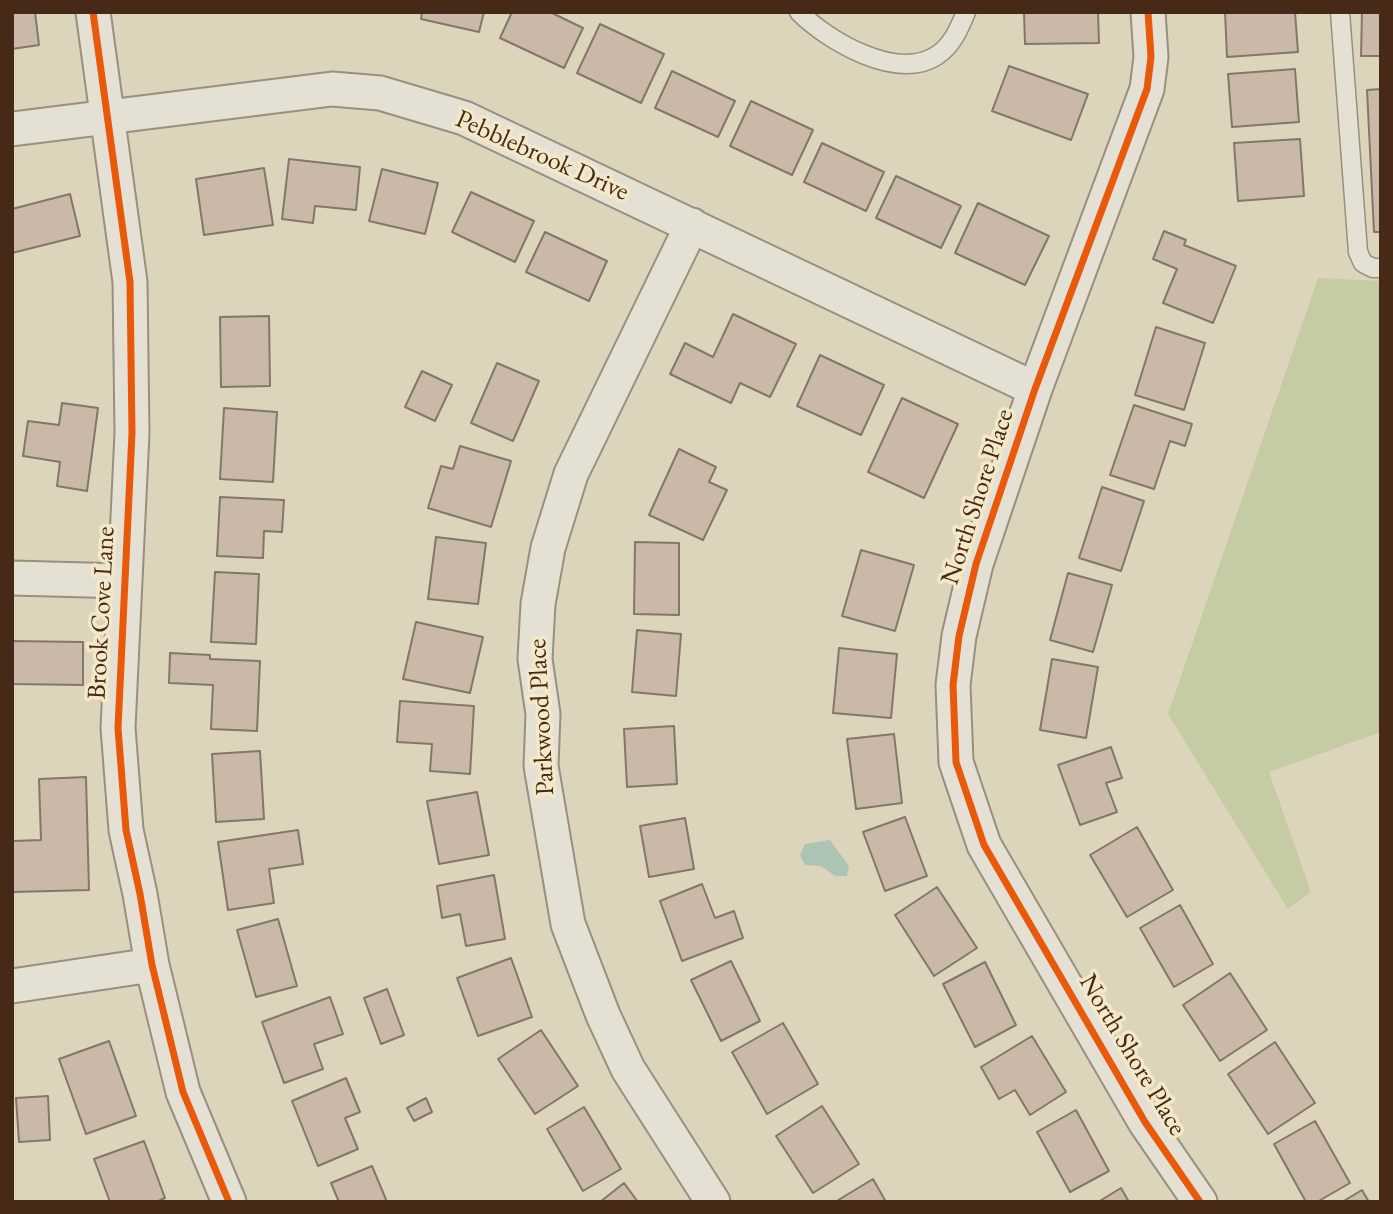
<!DOCTYPE html>
<style>
body{margin:0}
#map{position:relative;width:1393px;height:1214px;overflow:hidden;background:#ddd5bb;font-family:"EB Garamond",serif}
canvas{display:block}
.frame{position:absolute;inset:0;border:14px solid #462916;pointer-events:none}
</style>
<div id="map">
<canvas width="1393" height="1214"></canvas>
<div class="frame"></div>
</div>
<script>
const c = document.querySelector('canvas').getContext('2d');
c.lineJoin = 'round';
function fillPath(path, color) {
  c.fillStyle = color;
  c.fill(path, 'evenodd');
}
function trace(path, color, width, dash) {
  c.strokeStyle = color;
  c.lineWidth = width;
  c.lineCap = dash ? 'butt' : 'round';
  c.setLineDash(dash || []);
  c.stroke(path);
}
function write(font, color, halo, rows, align = 'center') {
  c.font = font + ' "EB Garamond",serif';
  c.lineWidth = 7;
  c.setLineDash([]);
  c.textBaseline = 'middle';
  c.strokeStyle = halo;
  c.fillStyle = color;
  for (const [text, x, y, turn = 0] of rows) {
    c.save();
    c.translate(x, y);
    c.rotate((+turn || 0) * Math.PI / 180);
    c.textAlign = isNaN(turn) ? turn : align;
    if (halo) c.strokeText(text, 0, 0);
    c.fillText(text, 0, 0);
    c.restore();
  }
}
fillPath(new Path2D(`
 M 1318,278 L 1381,281 L 1381,732 L 1269,772 L 1311,892 L 1288,909 L 1168,714 Z`), '#c5cba2');
fillPath(new Path2D(`
 M 830,840 L 849,866 L 847,876 L 835,876 L 821,866 L 805,865 L 800,855 L 805,844 Z`), '#adc3b3');
const building = new Path2D(`
 M 12,12 L 35,12 L 39,45 L 12,49 Z
 M 422,12 L 484,12 L 479,32 L 421,19 Z
 M 512,12 L 550,12 L 583,28 L 564,68 L 500,38 Z
 M 1024,12 L 1098,12 L 1099,43 L 1025,44 Z
 M 1225,12 L 1295,12 L 1298,52 L 1227,57 Z
 M 1362,12 L 1381,12 L 1381,56 L 1361,56 Z
 M 600,24 L 664,54 L 641,103 L 577,73 Z
 M 1009,66 L 1088,94 L 1071,140 L 992,111 Z
 M 1295,69 L 1299,122 L 1232,127 L 1228,74 Z
 M 672,71 L 735,101 L 718,137 L 655,108 Z
 M 1381,89 L 1381,232 L 1374,232 L 1367,90 Z
 M 751,101 L 813,130 L 792,175 L 730,146 Z
 M 1300,139 L 1304,196 L 1238,201 L 1234,143 Z
 M 822,143 L 884,172 L 866,211 L 804,182 Z
 M 289,159 L 360,167 L 356,210 L 315,206 L 313,223 L 282,219 Z
 M 264,168 L 273,225 L 204,235 L 196,179 Z
 M 382,169 L 438,183 L 425,234 L 369,221 Z
 M 896,176 L 961,206 L 941,248 L 876,218 Z
 M 471,192 L 534,221 L 515,262 L 452,232 Z
 M 70,194 L 80,236 L 12,253 L 12,209 Z
 M 978,203 L 1049,236 L 1025,285 L 955,253 Z
 M 1164,231 L 1186,240 L 1184,245 L 1236,266 L 1213,323 L 1163,303 L 1177,269 L 1153,259 Z
 M 545,232 L 607,261 L 589,301 L 526,272 Z
 M 733,314 L 796,344 L 770,397 L 740,383 L 731,403 L 670,374 L 685,343 L 713,357 Z
 M 269,316 L 270,386 L 221,387 L 220,317 Z
 M 1156,327 L 1205,343 L 1184,410 L 1135,395 Z
 M 820,355 L 884,385 L 861,435 L 797,406 Z
 M 497,363 L 539,381 L 513,441 L 471,423 Z
 M 422,371 L 452,385 L 435,421 L 405,407 Z
 M 902,398 L 958,424 L 924,498 L 868,472 Z
 M 62,403 L 98,408 L 87,491 L 57,486 L 60,462 L 23,456 L 28,421 L 59,425 Z
 M 1134,405 L 1192,424 L 1185,446 L 1170,441 L 1154,489 L 1110,475 Z
 M 224,408 L 277,412 L 273,482 L 220,479 Z
 M 460,446 L 511,461 L 491,527 L 428,508 L 441,466 L 453,469 Z
 M 679,449 L 716,467 L 709,482 L 727,490 L 703,540 L 649,515 Z
 M 1102,487 L 1144,501 L 1121,571 L 1079,558 Z
 M 220,497 L 284,500 L 282,532 L 264,531 L 263,558 L 217,556 Z
 M 436,537 L 486,543 L 478,604 L 428,599 Z
 M 635,542 L 679,543 L 679,615 L 634,614 Z
 M 861,550 L 914,565 L 895,631 L 842,616 Z
 M 215,572 L 259,574 L 256,644 L 211,642 Z
 M 1068,573 L 1112,585 L 1093,652 L 1050,640 Z
 M 416,622 L 483,637 L 470,693 L 403,679 Z
 M 637,630 L 681,634 L 676,696 L 632,692 Z
 M 12,641 L 83,642 L 83,685 L 12,684 Z
 M 839,648 L 897,654 L 891,718 L 833,713 Z
 M 170,653 L 210,655 L 210,659 L 260,661 L 257,731 L 211,729 L 213,685 L 169,683 Z
 M 1052,659 L 1098,667 L 1086,738 L 1040,730 Z
 M 400,701 L 474,706 L 470,774 L 430,771 L 432,744 L 397,742 Z
 M 674,726 L 677,784 L 627,787 L 624,729 Z
 M 894,734 L 902,803 L 856,809 L 847,739 Z
 M 1111,747 L 1122,778 L 1106,783 L 1117,812 L 1080,825 L 1058,765 Z
 M 260,751 L 264,819 L 216,822 L 212,754 Z
 M 86,777 L 89,890 L 13,892 L 13,841 L 41,840 L 39,779 Z
 M 477,792 L 489,855 L 439,864 L 427,801 Z
 M 905,817 L 927,876 L 885,891 L 863,832 Z
 M 685,818 L 694,869 L 649,877 L 640,826 Z
 M 1137,827 L 1173,890 L 1127,917 L 1090,855 Z
 M 298,830 L 303,864 L 269,869 L 274,903 L 228,910 L 218,842 Z
 M 494,875 L 505,939 L 466,946 L 460,914 L 442,918 L 437,886 Z
 M 702,884 L 715,918 L 734,911 L 743,938 L 682,961 L 660,901 Z
 M 937,887 L 977,948 L 934,976 L 895,915 Z
 M 1180,905 L 1213,964 L 1174,987 L 1140,928 Z
 M 278,919 L 297,986 L 256,997 L 237,930 Z
 M 511,958 L 532,1017 L 478,1036 L 457,978 Z
 M 731,961 L 760,1021 L 721,1041 L 691,980 Z
 M 985,962 L 1016,1025 L 975,1047 L 943,984 Z
 M 1230,973 L 1267,1030 L 1220,1061 L 1183,1005 Z
 M 387,989 L 404,1035 L 381,1044 L 364,998 Z
 M 330,997 L 343,1034 L 314,1044 L 323,1069 L 284,1083 L 262,1022 Z
 M 783,1023 L 818,1084 L 767,1114 L 732,1052 Z
 M 541,1030 L 578,1086 L 535,1114 L 498,1059 Z
 M 1032,1036 L 1066,1092 L 1030,1115 L 1015,1090 L 999,1099 L 981,1067 Z
 M 109,1041 L 136,1116 L 86,1134 L 59,1059 Z
 M 1275,1042 L 1315,1103 L 1268,1134 L 1228,1074 Z
 M 346,1078 L 360,1112 L 345,1118 L 358,1149 L 318,1166 L 292,1101 Z
 M 48,1096 L 50,1140 L 19,1142 L 16,1098 Z
 M 426,1098 L 432,1112 L 414,1121 L 407,1108 Z
 M 822,1106 L 859,1164 L 813,1193 L 776,1136 Z
 M 584,1107 L 621,1169 L 583,1191 L 547,1129 Z
 M 1076,1110 L 1109,1171 L 1070,1192 L 1037,1132 Z
 M 1315,1121 L 1350,1183 L 1317,1202 L 1306,1202 L 1274,1144 Z
 M 144,1141 L 165,1198 L 156,1202 L 110,1202 L 94,1159 Z
 M 372,1166 L 387,1202 L 339,1202 L 331,1183 Z
 M 873,1179 L 886,1202 L 835,1202 Z
 M 624,1183 L 638,1202 L 600,1202 Z
 M 1121,1188 L 1129,1202 L 1098,1202 Z
 M 1362,1190 L 1369,1202 L 1342,1202 Z`);
fillPath(building, '#cab8a8');
trace(building, '#817869', 2);
const lane = new Path2D(`
 M 799,12 C 828,41 896,81 936,56 C 952,46 959,29 966,12
 M 1340,12 L 1358,252 L 1363,263 L 1373,268 L 1381,268`);
const street = new Path2D(`
 M 93,12 L 130,282 L 132,433 L 118,728 L 126,830 L 140,894 L 152,965 L 183,1092 L 229,1202
 M 1148,12 L 1151,57 L 1147,89 L 1035,389 L 976,564 L 959,636 L 953,685 L 956,762 L 984,845 L 1145,1122 L 1200,1202
 M 12,129 L 332,89 L 380,93 L 464,118 L 1035,389
 M 692,225 L 571,474 L 548,548 L 538,604 L 535,659 L 543,714 L 541,766 L 568,924 L 603,1015 L 628,1069 L 713,1202
 M 12,578 L 125,581
 M 12,986 L 152,965`);
trace(lane, '#988f7e', 21);
trace(street, '#988f7e', 37);
trace(lane, '#e4e0d3', 18);
trace(street, '#e4e0d3', 33);
trace(new Path2D(`
 M 93,12 L 130,282 L 132,433 L 118,728 L 126,830 L 140,894 L 152,965 L 183,1092 L 229,1202
 M 1148,12 L 1151,57 L 1147,89 L 1035,389 L 976,564 L 959,636 L 953,685 L 956,762 L 984,845 L 1145,1122 L 1200,1202`), '#e8590c', 7);
write('26px', '#462916', '#f3e9c9', [
 ["Pebblebrook Drive",542,156,24],
 ["North Shore Place",978,497,-72],
 ["Brook Cove Lane",102,613,-87],
 ["Parkwood Place",542,717,-93],
 ["North Shore Place",1132,1055,59]
]);
</script>
